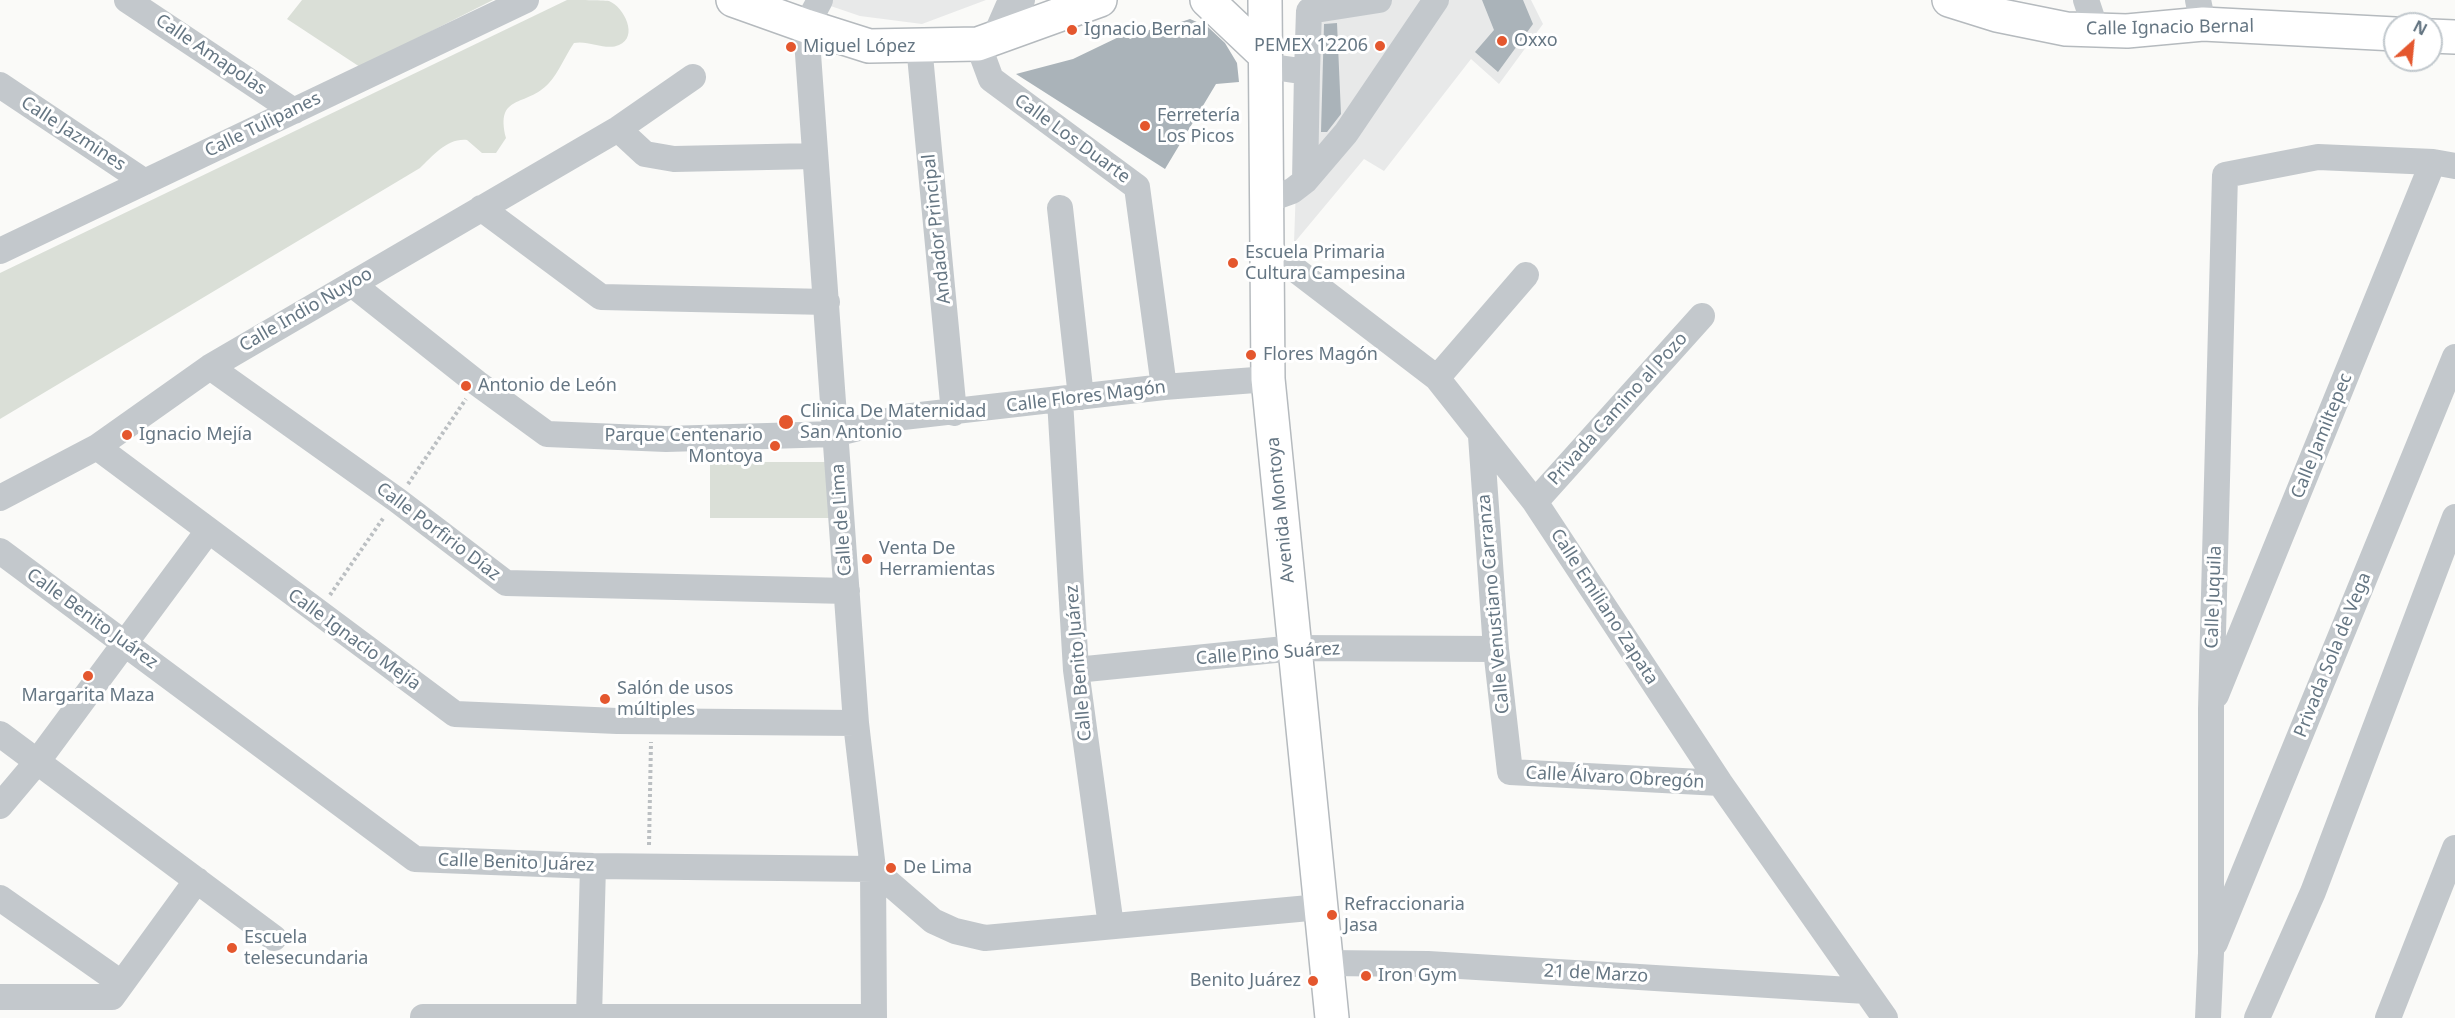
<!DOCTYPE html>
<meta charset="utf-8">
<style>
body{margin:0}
#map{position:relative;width:2455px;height:1018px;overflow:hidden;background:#fafaf8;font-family:"Noto Sans",sans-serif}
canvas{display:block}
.north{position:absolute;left:2383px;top:12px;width:60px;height:60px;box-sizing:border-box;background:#fff;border:2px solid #c1c8cd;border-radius:50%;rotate:27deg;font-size:16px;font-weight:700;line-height:24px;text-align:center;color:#657683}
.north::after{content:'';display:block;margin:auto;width:21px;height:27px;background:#e4572e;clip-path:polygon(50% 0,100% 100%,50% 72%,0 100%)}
</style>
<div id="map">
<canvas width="2455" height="1018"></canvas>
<div class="north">N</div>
</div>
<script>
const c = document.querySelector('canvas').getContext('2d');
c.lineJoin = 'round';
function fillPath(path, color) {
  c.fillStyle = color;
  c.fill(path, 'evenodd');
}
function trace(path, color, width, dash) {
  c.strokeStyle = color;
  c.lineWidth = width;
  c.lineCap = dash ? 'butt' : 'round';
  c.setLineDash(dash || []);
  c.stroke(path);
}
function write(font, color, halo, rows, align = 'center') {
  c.font = font + ' "Noto Sans",sans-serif';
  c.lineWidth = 6;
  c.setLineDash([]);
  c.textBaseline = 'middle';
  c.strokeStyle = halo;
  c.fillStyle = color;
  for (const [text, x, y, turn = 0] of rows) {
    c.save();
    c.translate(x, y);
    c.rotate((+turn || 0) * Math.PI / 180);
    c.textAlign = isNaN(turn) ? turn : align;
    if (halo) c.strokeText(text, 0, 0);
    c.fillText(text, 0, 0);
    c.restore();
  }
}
fillPath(new Path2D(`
 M 813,0 L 986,0 L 922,24 L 860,16 Z
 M 1315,0 L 1531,0 L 1543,24 L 1499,84 L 1471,59 L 1384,171 L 1364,159 L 1294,243 L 1302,15 Z`), '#e8e9e9');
fillPath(new Path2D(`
 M 302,0 L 493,0 L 360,67 L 287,19 Z
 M 567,0 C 577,0 601,0 609,1 C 624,7 639,37 619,45 C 606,51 589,40 574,43 C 565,56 559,72 549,83 C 526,108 495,93 506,138 L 496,153 L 482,153 L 467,140 C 447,138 433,156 420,168 L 0,419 L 0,273 Z
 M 710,462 L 828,462 L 832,518 L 710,518 Z`), '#dadfd7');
fillPath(new Path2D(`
 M 1482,0 L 1523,0 L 1533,24 L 1498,72 L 1475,52 L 1494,30 Z
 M 1190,19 L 1208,27 L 1225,43 L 1237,63 L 1239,82 L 1216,84 L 1165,169 L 1016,74 L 1073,59 L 1125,34 L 1130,39 L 1158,26 L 1160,29 Z
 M 1337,23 L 1341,114 L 1327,132 L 1321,132 L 1324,24 Z`), '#aab3b9');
const major = new Path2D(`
 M 733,0 L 806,26 L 869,46 L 978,44 L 1100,0
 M 1207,0 L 1265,55
 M 1265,0 L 1268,379 L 1332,1018
 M 1949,0 L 1997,15 L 2066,29 L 2127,31 L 2203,24 L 2395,34
 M 2431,36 L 2455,37`);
trace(major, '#b5babe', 36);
trace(new Path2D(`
 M 408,484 L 466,399
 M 330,595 L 384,517
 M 649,845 L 651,742`), '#bbbfc2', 4, [3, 3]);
trace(new Path2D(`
 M 127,0 L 294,111
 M 820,0 L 806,26 L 856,723 L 873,869 L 874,1018
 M 2086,0 L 2096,30
 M 2198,0 L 2203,24
 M 994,39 L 1008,7 L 1022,0
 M 978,44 L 991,79 L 1137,187 L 1164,387
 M 919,45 L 954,413
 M 1266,66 L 1307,72 L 1309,11 L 1379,0
 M 0,85 L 145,182
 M 618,129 L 645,154 L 674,159 L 814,156
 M 1305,181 L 1307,72
 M 1267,200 L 1292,191 L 1305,181 L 1346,133 L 1436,0
 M 481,208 L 601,297 L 827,302
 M 1060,208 L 1081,397
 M 1267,248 L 1437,378 L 1535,502 L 1720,783 L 1885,1018
 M 0,251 L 526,0
 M 352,284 L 477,383 L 547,434 L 666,439 L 835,434 L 903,417 L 1164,387 L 1268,379
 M 210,367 L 397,500 L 506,583 L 847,591
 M 1437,378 L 1526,275
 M 1060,400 L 1076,670 L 1111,926
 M 1481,436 L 1496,649 L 1510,772 L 1720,783
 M 97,447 L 455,714 L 617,721 L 856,723
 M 0,498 L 97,447 L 210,367 L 618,129 L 693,77
 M 1535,502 L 1702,316
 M 0,551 L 415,859 L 593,866 L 873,869 L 933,921 L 955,931 L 985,938 L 1320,907
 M 1076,670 L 1295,648 L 1496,649
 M 2216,695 L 2433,162
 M 0,734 L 274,938
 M 0,806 L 37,762 L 208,531
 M 0,898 L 121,983
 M 2215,943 L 2455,357
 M 1325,963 L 1428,964 L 1866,991
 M 0,997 L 112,997 L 197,880
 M 423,1017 L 874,1017
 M 589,1017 L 593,866
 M 2208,1018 L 2211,953 L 2211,709 L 2225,175 L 2318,157 L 2433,162 L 2455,166
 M 2257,1018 L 2313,892 L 2455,517
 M 2388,1018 L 2455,848`), '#c3c8cc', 26);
trace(major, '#fff', 33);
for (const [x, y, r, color] of [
 [1072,30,6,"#e4572e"],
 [1502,41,6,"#e4572e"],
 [1380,46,6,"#e4572e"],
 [791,47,6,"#e4572e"],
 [1145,126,6,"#e4572e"],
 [1233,263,6,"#e4572e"],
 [1251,355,6,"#e4572e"],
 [466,386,6,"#e4572e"],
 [786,422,8,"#e4572e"],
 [127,435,6,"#e4572e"],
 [775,446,6,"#e4572e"],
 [867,559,6,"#e4572e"],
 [88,676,6,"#e4572e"],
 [605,699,6,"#e4572e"],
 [891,868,6,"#e4572e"],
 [1332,915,6,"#e4572e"],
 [232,948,6,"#e4572e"],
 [1366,976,6,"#e4572e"],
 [1313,981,6,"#e4572e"]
]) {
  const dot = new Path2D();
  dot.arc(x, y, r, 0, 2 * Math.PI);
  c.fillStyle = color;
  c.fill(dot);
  trace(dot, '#fff', 2);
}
write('18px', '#657683', '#fff', [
 ["Calle Ignacio Bernal",2170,28,-1],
 ["Calle Amapolas",211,55,34],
 ["Calle Tulipanes",263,125,-26],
 ["Calle Jazmines",73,134,33],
 ["Calle Los Duarte",1072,139,36],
 ["Andador Principal",937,229,-96],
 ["Calle Indio Nuyoo",306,310,-30],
 ["Calle Flores Magón",1086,397,-7],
 ["Privada Camino al Pozo",1618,409,-48],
 ["Calle Jamiltepec",2322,436,-68],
 ["Avenida Montoya",1281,510,-96],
 ["Calle de Lima",842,520,-94],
 ["Calle Porfirio Díaz",438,532,37],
 ["Calle Juquila",2214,597,-88],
 ["Calle Venustiano Carranza",1494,604,-95],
 ["Calle Emiliano Zapata",1604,607,57],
 ["Calle Benito Juárez",92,619,36],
 ["Calle Ignacio Mejía",354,640,36],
 ["Calle Pino Suárez",1268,654,-4],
 ["Privada Sola de Vega",2333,655,-68],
 ["Calle Benito Juárez",1079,663,-95],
 ["Calle Álvaro Obregón",1615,778,3],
 ["Calle Benito Juárez",516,863,2],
 ["21 de Marzo",1596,974,3]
]);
write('18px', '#657683', '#fff', [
 ["Ignacio Bernal",1084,30],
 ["Oxxo",1514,41],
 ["PEMEX 12206",1368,46,"right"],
 ["Miguel López",803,47],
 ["Ferretería",1157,116],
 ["Los Picos",1157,137],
 ["Escuela Primaria",1245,253],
 ["Cultura Campesina",1245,274],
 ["Flores Magón",1263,355],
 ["Antonio de León",478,386],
 ["Clinica De Maternidad",800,412],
 ["San Antonio",800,433],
 ["Ignacio Mejía",139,435],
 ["Parque Centenario",763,436,"right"],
 ["Montoya",763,457,"right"],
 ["Venta De",879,549],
 ["Herramientas",879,570],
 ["Salón de usos",617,689],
 ["múltiples",617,710],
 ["Margarita Maza",88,696,"center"],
 ["De Lima",903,868],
 ["Refraccionaria",1344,905],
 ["Jasa",1344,926],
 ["Escuela",244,938],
 ["telesecundaria",244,959],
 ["Iron Gym",1378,976],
 ["Benito Juárez",1301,981,"right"]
], 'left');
</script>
